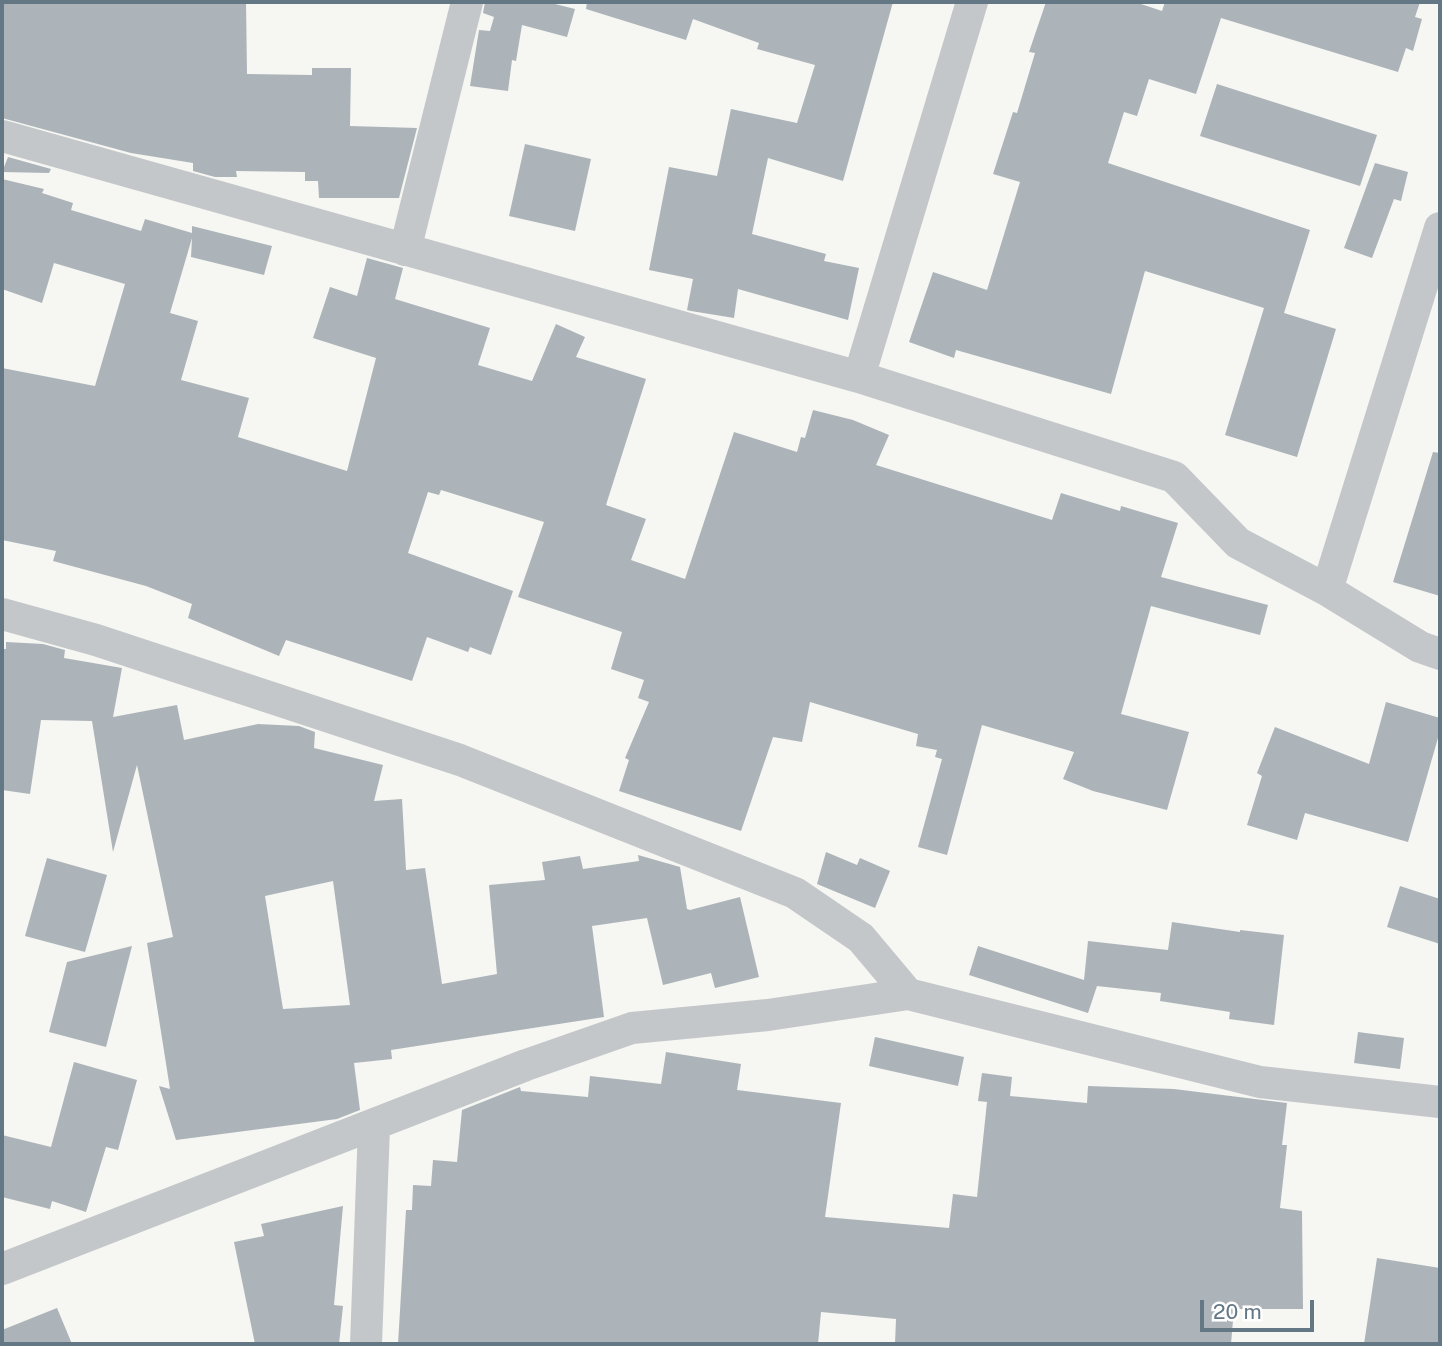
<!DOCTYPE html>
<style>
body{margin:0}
#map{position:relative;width:1442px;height:1346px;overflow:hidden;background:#f6f6f2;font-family:"Public Sans",sans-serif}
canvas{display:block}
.frame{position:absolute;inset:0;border:4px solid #637785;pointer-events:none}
.scale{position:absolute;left:1200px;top:1300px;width:114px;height:32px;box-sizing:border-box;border:4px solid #637785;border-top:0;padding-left:9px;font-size:21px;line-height:24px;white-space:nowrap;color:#637785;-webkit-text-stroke:5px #fff;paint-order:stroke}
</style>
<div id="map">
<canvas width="1442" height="1346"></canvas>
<div class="frame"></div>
<div class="scale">20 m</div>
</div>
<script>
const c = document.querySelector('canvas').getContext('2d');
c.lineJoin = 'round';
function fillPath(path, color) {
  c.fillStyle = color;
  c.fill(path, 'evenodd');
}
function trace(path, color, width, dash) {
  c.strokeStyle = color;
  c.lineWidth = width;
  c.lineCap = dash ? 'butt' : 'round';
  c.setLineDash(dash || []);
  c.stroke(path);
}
fillPath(new Path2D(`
 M 2,2 L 246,2 L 247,74 L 312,75 L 312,68 L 351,68 L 350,126 L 417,128 L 399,198 L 319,198 L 318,181 L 305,181 L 305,172 L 236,171 L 237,177 L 215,177 L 193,171 L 193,163 L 131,153 L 2,118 Z
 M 485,2 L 547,2 L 575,9 L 567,37 L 522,25 L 516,61 L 512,60 L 508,91 L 470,86 L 479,30 L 490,31 L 494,17 L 483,13 Z
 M 587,2 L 893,2 L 843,181 L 768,158 L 752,234 L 826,254 L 824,261 L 859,268 L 848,320 L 738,289 L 734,318 L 691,311 L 687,310 L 693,279 L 649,270 L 669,167 L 717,176 L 731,109 L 797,123 L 815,65 L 757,49 L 759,43 L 693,19 L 686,40 L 586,9 Z
 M 1046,2 L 1135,2 L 1162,11 L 1165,2 L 1420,2 L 1415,17 L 1422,19 L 1413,51 L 1406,48 L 1398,72 L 1221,18 L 1196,94 L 1149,79 L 1137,116 L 1124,112 L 1108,163 L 1310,230 L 1284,313 L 1336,329 L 1297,457 L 1225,435 L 1264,308 L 1145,271 L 1111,394 L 956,350 L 954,358 L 909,342 L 933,272 L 987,290 L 1020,182 L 993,174 L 1013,112 L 1017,113 L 1035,53 L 1029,52 Z
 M 1217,84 L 1377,135 L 1360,186 L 1200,136 Z
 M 525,144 L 591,159 L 575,231 L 509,216 Z
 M 8,157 L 51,169 L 49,173 L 2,172 Z
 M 1375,163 L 1408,172 L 1401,201 L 1394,199 L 1372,258 L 1344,248 Z
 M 2,179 L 44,189 L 42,193 L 73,203 L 71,210 L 141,231 L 145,219 L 192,233 L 192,226 L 272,246 L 264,275 L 191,257 L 192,238 L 170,313 L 198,321 L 181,380 L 249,398 L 238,437 L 347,471 L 376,358 L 313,338 L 330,287 L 357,296 L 367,258 L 403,268 L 395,299 L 490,328 L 478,365 L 532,381 L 556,324 L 585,337 L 576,357 L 646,379 L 606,505 L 646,519 L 631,560 L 685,579 L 734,432 L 797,452 L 801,437 L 805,438 L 813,410 L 853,420 L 889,435 L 876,465 L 1052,520 L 1061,493 L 1120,511 L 1121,506 L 1178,523 L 1161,577 L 1268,605 L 1260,635 L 1151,606 L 1121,714 L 1189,732 L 1167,810 L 1093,791 L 1063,779 L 1074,752 L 982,725 L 947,855 L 918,847 L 942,759 L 935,757 L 937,750 L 916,746 L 918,734 L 810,702 L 802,742 L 773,737 L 741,831 L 619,791 L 629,760 L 625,758 L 649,702 L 638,698 L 644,680 L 611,669 L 622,632 L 518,597 L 544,522 L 441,490 L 439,495 L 428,492 L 408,553 L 513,591 L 491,655 L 470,647 L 468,652 L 427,637 L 412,681 L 286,640 L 279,656 L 188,618 L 192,604 L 146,586 L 53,561 L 56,551 L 2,540 L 2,368 L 95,386 L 125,284 L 54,263 L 42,303 L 2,289 Z
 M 1433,452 L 1440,453 L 1440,596 L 1393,582 Z
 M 6,642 L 43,644 L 65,650 L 64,658 L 122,668 L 113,717 L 177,705 L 184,740 L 258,724 L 299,726 L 315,732 L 314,748 L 383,765 L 374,801 L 402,799 L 406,870 L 425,868 L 442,984 L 497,974 L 489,885 L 545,880 L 542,862 L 580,856 L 583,869 L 639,861 L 638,855 L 680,867 L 687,909 L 690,910 L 740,897 L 759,977 L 715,988 L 711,973 L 663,985 L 647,918 L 592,926 L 604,1017 L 391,1050 L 392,1059 L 354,1063 L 360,1110 L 337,1119 L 176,1140 L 159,1086 L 170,1089 L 147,943 L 173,937 L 137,765 L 113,852 L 92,721 L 41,720 L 30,794 L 2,790 L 2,649 L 6,649 ZM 333,881 L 350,1005 L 283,1009 L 265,896 Z
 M 1386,702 L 1440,718 L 1440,731 L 1408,842 L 1305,813 L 1297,840 L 1247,825 L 1262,776 L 1257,773 L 1275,727 L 1369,764 Z
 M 826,852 L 857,865 L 860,858 L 890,871 L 875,908 L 817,884 Z
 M 47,858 L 107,875 L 85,952 L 25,936 Z
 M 1400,886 L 1440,899 L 1440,944 L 1387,927 Z
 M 1172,922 L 1240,932 L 1240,930 L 1284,935 L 1274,1025 L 1229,1019 L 1230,1012 L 1160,1001 L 1161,993 L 1097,986 L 1088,1013 L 969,975 L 978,946 L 1084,980 L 1088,941 L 1168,950 Z
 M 132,946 L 106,1047 L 49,1032 L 67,962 Z
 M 1358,1032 L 1404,1038 L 1400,1069 L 1354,1063 Z
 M 875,1037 L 964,1057 L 958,1086 L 869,1066 Z
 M 666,1052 L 741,1064 L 737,1090 L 841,1103 L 825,1217 L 949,1228 L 953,1194 L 977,1197 L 987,1102 L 978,1101 L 982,1073 L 1012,1077 L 1010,1096 L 1087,1103 L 1088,1086 L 1174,1089 L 1287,1103 L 1282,1145 L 1287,1145 L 1280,1208 L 1302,1211 L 1303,1309 L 1234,1309 L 1231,1344 L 895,1344 L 896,1319 L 821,1312 L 818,1344 L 398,1344 L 406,1210 L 412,1210 L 413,1185 L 431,1186 L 433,1160 L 457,1162 L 462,1110 L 520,1087 L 521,1091 L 588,1097 L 590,1076 L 661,1084 Z
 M 74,1062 L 137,1080 L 118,1150 L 106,1147 L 86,1212 L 52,1201 L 50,1209 L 2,1197 L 2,1135 L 51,1147 Z
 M 343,1206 L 334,1305 L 343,1306 L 339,1344 L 255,1344 L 234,1242 L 264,1236 L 261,1224 Z
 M 1377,1258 L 1440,1268 L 1440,1344 L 1364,1344 Z
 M 57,1308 L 72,1344 L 2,1344 L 2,1330 Z`), '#acb4b9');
trace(new Path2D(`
 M 2,136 L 859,377 L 1174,477 L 1238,543 L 1327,590 L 1420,647 L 1440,654
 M 405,250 L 467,2
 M 859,377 L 972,2
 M 1327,590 L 1440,228
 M 2,614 L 96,640 L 460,760 L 795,893 L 861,938 L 908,994
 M 2,1269 L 526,1065 L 632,1028 L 768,1015 L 908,994 L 1260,1082 L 1440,1102
 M 366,1344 L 374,1127`), '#c3c7ca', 32);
</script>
